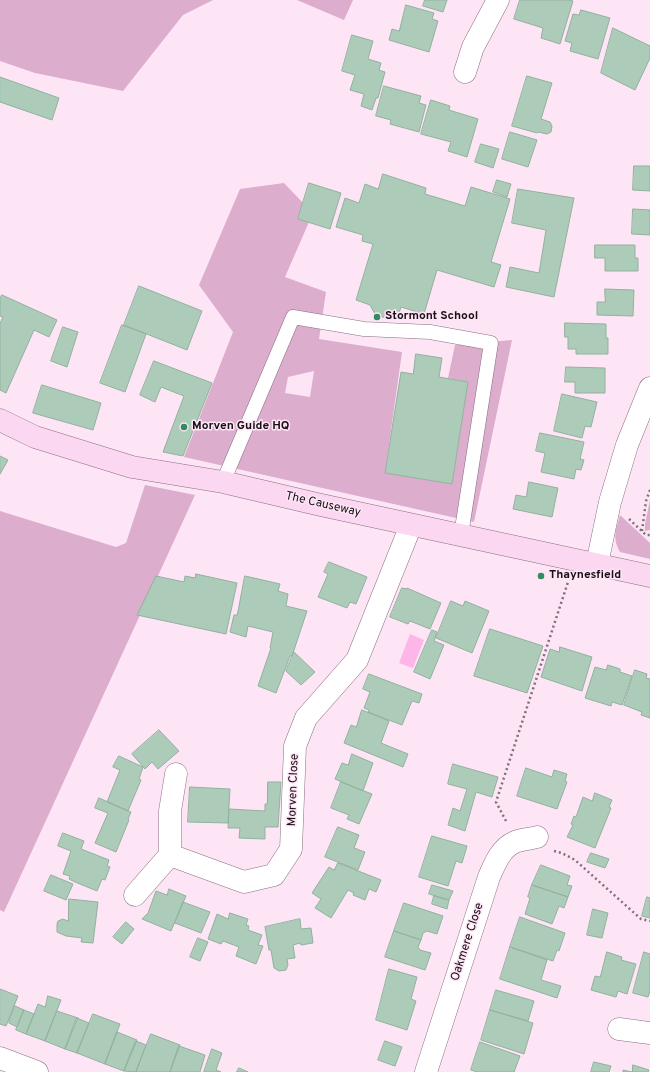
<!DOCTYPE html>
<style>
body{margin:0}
canvas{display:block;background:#fde5f5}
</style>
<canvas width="650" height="1072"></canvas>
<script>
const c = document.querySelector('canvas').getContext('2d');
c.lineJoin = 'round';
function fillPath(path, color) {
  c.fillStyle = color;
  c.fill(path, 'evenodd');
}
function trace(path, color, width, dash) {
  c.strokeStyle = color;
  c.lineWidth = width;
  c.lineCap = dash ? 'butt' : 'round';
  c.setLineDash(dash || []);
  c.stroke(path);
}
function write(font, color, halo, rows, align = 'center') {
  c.font = font + ' Overpass,sans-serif';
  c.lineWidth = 3;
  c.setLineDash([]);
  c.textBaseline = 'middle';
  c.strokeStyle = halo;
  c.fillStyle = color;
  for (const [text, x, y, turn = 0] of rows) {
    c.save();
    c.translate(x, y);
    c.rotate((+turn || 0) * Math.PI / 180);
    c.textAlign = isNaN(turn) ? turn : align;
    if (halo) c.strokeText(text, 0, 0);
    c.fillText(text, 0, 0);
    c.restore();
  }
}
fillPath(new Path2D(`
 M 0,0 L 213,0 L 183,15 L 123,91 L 35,73 L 0,61 Z
 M 297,0 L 353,0 L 344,20 Z
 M 284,183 L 303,203 L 298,219 L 309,222 L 285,277 L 326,292 L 319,339 L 402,352 L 385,473 L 452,484 L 468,382 L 448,378 L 455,345 L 512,340 L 474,522 L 184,457 L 233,332 L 199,285 L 240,189 ZM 314,371 L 310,397 L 285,393 L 288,377 Z
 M 145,485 L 195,495 L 4,912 L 0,910 L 0,511 L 116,547 L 126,543 Z
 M 650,500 L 650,530 L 645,531 L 645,524 Z
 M 620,515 L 650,543 L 650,559 L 620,552 C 612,537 616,531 620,515 Z`), '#dcadcd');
fillPath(new Path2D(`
 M 410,634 L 424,640 L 413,668 L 399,663 Z`), '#feb6e8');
const building = new Path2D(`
 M 425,0 L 447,0 L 443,12 L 423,6 Z
 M 520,0 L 569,0 L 573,1 L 560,44 L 541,38 L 543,28 L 514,19 Z
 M 406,5 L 434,13 L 432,19 L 438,21 L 429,52 L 389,40 L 392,29 L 399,31 Z
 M 581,10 L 610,18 L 598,59 L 570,51 L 572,43 L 565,41 L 573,14 L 579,15 Z
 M 613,28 L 650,46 L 650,58 L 635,90 L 601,73 Z
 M 352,35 L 373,41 L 368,59 L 381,63 L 379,70 L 385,72 L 378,98 L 376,98 L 372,110 L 361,106 L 364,94 L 350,90 L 355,75 L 342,71 Z
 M 527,76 L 552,83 L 541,119 L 550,122 L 552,126 L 551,132 L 547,134 L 538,132 L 537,133 L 512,126 Z
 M 0,77 L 59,98 L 52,120 L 0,102 Z
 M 384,86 L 421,96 L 419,103 L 426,105 L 419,132 L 390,124 L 391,120 L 376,116 Z
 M 431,100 L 450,106 L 449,110 L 478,119 L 467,157 L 448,151 L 451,142 L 421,134 Z
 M 510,132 L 537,140 L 528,167 L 502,159 Z
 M 481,144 L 499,149 L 493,168 L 475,162 Z
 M 634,166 L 650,166 L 650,191 L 633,190 Z
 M 383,174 L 426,188 L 425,194 L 465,206 L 471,187 L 510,199 L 491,262 L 501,265 L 494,287 L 437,270 L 424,314 L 401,307 L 399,313 L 389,318 L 376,316 L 370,305 L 356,300 L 373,244 L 362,241 L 363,235 L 336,227 L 345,198 L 359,203 L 365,184 L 378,189 Z
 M 497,180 L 511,184 L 507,197 L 493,192 Z
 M 309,183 L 341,193 L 330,229 L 298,219 Z
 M 518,189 L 574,198 L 554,297 L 506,287 L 510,267 L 539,273 L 546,230 L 512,223 Z
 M 633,209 L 650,210 L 650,235 L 632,234 Z
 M 595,245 L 635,245 L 635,258 L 638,258 L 638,271 L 605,271 L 605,258 L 595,258 Z
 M 139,286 L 202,311 L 187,350 L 124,325 Z
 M 605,289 L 634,290 L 633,316 L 597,315 L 597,302 L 605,302 Z
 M 2,295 L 57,320 L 49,337 L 34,330 L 6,393 L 0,390 L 0,323 L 3,317 L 0,316 L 0,299 Z
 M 565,323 L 606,324 L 606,338 L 608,338 L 608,354 L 576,354 L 576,349 L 568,349 L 568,337 L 565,337 Z
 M 122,325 L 146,334 L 125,392 L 100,383 Z
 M 63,327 L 78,332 L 67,367 L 51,361 Z
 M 416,354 L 442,358 L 439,377 L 468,382 L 452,484 L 385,473 L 401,372 L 413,374 Z
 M 154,361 L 212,383 L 183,456 L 163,452 L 184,396 L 161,387 L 155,402 L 140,395 Z
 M 566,367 L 605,368 L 605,393 L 575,393 L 575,382 L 565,382 Z
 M 42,385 L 101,403 L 93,430 L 33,413 Z
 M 562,394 L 597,402 L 591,427 L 585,426 L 582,438 L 554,431 Z
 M 540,433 L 584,442 L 580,459 L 584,460 L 581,470 L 576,469 L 574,479 L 541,472 L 545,453 L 536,451 Z
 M 0,456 L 8,460 L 0,474 Z
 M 529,482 L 558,488 L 552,517 L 513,509 L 516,495 L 526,497 Z
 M 329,562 L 367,577 L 356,604 L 350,602 L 347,608 L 318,597 L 328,574 L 324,572 Z
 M 196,574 L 237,583 L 226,634 L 137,615 L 156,576 L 184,582 L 185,576 L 195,578 Z
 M 245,576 L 280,584 L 278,591 L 288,594 L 286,606 L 307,611 L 292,656 L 290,656 L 276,693 L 258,686 L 271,648 L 270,648 L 273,632 L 248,626 L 246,637 L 230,632 L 234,615 L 237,615 Z
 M 402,588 L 407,589 L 407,588 L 441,603 L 430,629 L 410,621 L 408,624 L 390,617 Z
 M 451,601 L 463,606 L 465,601 L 489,611 L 472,653 L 436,638 Z
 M 490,629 L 543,646 L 527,693 L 474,676 Z
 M 432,630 L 437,632 L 434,641 L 444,645 L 430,679 L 414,672 Z
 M 560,647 L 592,657 L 582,691 L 541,677 L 550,649 L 559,652 Z
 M 294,652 L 315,672 L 301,685 L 286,671 Z
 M 608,665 L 620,669 L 620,672 L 632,676 L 622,705 L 612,702 L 611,706 L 585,698 L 595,667 L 606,670 Z
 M 635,670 L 647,674 L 646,678 L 650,679 L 650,718 L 641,715 L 642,712 L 624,705 Z
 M 369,674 L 422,694 L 419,703 L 412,701 L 402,725 L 368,712 L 369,710 L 364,708 L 370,692 L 363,689 Z
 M 362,710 L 389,721 L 381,743 L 408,754 L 403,767 L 344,743 L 351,725 L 356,727 Z
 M 159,730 L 179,751 L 158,769 L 152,762 L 145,769 L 132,754 Z
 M 352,754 L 373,763 L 363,791 L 335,779 L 342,763 L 348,765 Z
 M 119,756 L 143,767 L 139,779 L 141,780 L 128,811 L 107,802 L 120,770 L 113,767 Z
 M 453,764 L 498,777 L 492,797 L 476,792 L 465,831 L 448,825 L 453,808 L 460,811 L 467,789 L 448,784 Z
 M 526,768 L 552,777 L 554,770 L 567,774 L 565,781 L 567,782 L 557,809 L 517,796 Z
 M 268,782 L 281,782 L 278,827 L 265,827 L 265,839 L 239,838 L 240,828 L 228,828 L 229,809 L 265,811 L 265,804 L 267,804 Z
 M 341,782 L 372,794 L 359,824 L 347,819 L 349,815 L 331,808 Z
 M 190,787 L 230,789 L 228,823 L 188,822 Z
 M 595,793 L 612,800 L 609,807 L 611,808 L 595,848 L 567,837 L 573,825 L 571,824 L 574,816 L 576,817 L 583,797 L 592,801 Z
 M 99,798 L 131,812 L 128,819 L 129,820 L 116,852 L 95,843 L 108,813 L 95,808 Z
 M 338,827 L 359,835 L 354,848 L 365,852 L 358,870 L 325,857 Z
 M 63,833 L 84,841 L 81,849 L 109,860 L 107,866 L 110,867 L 105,880 L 102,879 L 97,891 L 75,882 L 69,879 L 70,876 L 63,874 L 71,851 L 58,846 Z
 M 432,836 L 467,846 L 462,863 L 456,861 L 448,886 L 419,877 Z
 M 591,853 L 609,859 L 605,868 L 587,862 Z
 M 338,863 L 381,880 L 376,892 L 369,889 L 365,900 L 353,895 L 354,893 L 348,890 L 331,918 L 315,908 L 321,899 L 312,893 L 329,867 L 334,870 Z
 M 541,865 L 570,876 L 567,885 L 572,886 L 568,897 L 532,885 Z
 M 51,875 L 73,884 L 66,900 L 44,891 Z
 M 432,885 L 453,891 L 449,900 L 429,894 Z
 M 532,885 L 568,897 L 564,908 L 559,906 L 552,924 L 525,914 L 530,898 L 528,897 Z
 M 169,889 L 186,896 L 171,931 L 142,919 L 148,913 L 156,891 L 167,895 Z
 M 434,896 L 449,900 L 447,909 L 432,904 Z
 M 647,897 L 650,898 L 650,918 L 642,916 Z
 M 69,899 L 98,902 L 93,943 L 81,942 L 82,938 L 66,936 L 57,932 L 57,924 L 58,921 L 63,919 L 68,921 Z
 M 183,902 L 210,912 L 201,933 L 175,923 Z
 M 404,903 L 443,916 L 437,934 L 427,931 L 423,933 L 421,940 L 394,931 Z
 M 593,909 L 608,913 L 602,938 L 587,935 Z
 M 230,913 L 248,919 L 246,925 L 249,926 L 248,930 L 262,935 L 258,945 L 263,946 L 256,964 L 236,956 L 239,947 L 223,941 L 221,944 L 208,939 L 217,914 L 228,919 Z
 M 520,917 L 565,933 L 559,951 L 557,950 L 553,961 L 510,947 Z
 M 300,919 L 301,929 L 311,928 L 313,943 L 301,945 L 300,943 L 293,945 L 295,958 L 287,959 L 288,965 L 286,970 L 279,971 L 274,968 L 271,950 L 269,950 L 265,927 Z
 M 126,922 L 134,929 L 122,944 L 113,937 Z
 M 394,931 L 421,940 L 418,947 L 420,950 L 431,953 L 425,970 L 385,957 Z
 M 198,938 L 208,942 L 200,961 L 190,957 Z
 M 510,947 L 547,960 L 541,980 L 561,986 L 557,998 L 500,979 Z
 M 607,952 L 622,957 L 621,960 L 636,964 L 627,994 L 618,991 L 616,997 L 591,990 L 595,976 L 600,977 Z
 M 644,952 L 650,954 L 650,991 L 648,997 L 633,993 Z
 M 389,969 L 417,977 L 411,999 L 416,1001 L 407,1030 L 376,1020 Z
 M 0,989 L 18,996 L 6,1026 L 0,1024 Z
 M 496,990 L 534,1001 L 528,1021 L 490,1010 Z
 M 48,996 L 61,1000 L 45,1041 L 26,1034 L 38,1004 L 45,1007 Z
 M 15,1006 L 24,1010 L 17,1027 L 9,1023 Z
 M 24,1010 L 34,1014 L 26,1034 L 16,1030 Z
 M 490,1010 L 533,1023 L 524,1054 L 481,1040 Z
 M 57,1011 L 78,1018 L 65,1049 L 45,1041 Z
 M 93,1014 L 120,1024 L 105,1064 L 77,1053 Z
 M 77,1018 L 89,1023 L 77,1053 L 65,1049 Z
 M 117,1032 L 137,1040 L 124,1071 L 105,1064 Z
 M 151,1034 L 180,1045 L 170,1072 L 136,1072 Z
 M 136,1041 L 146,1045 L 136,1072 L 124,1071 Z
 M 385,1041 L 402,1047 L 395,1066 L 378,1060 Z
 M 480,1042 L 520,1056 L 514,1072 L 477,1072 L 471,1070 Z
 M 179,1046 L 205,1055 L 200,1072 L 170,1072 Z
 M 212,1049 L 222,1053 L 216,1070 L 221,1072 L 204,1072 Z
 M 594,1062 L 611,1066 L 609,1072 L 591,1072 Z
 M 633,1065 L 649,1070 L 648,1072 L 623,1072 L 623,1070 L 632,1072 Z
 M 239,1068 L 248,1072 L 237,1072 Z`);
fillPath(building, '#accbb9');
trace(building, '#92b19e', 1);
const service = new Path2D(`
 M 223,482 L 293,317 L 364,329 L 430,332 L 491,343 L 461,535`);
const minor = new Path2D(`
 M 465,72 L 473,47 L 498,0
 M 597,564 L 610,502 L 627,445 L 650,388
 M 176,774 L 170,811 L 170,855 L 244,882 L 274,875 L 291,849 L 295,746 L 306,718 L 357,660 L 411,525
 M 135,895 L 170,855
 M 619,1029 L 650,1033
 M 0,1058 L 37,1072
 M 426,1072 L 489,877 C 495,863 501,848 515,842 C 522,839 530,839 537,837`);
const secondary = new Path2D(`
 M 0,420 L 35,437 L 132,467 L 223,482 L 321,505 L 650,576`);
trace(service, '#896e80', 15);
trace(minor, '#896e80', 23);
trace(secondary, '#896e80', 23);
trace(new Path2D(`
 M 629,519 L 646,535 L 650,535
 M 642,531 L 646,501 L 650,490
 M 506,821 L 496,802 L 568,582
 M 554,851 L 562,853 L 575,860 L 641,919 L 650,921`), '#80707b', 2.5, [2, 3]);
trace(service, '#fff', 14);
trace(minor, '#fff', 22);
trace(secondary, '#fbd7f2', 22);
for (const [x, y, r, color] of [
 [377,317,4,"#328b60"],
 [184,427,4,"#328b60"],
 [541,576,4,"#328b60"]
]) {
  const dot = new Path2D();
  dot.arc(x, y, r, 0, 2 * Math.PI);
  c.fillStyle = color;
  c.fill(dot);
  trace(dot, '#fde5f5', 1.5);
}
write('bold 12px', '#180e15', '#fde5f5', [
 ["Stormont School",385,317],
 ["Morven Guide HQ",192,427],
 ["Thaynesfield",549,576]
], 'left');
write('12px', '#180e15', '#fde5f5', [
 ["The Causeway",323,505,13],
 ["Morven Close",294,790,-88],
 ["Oakmere Close",468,942,-72]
]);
</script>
